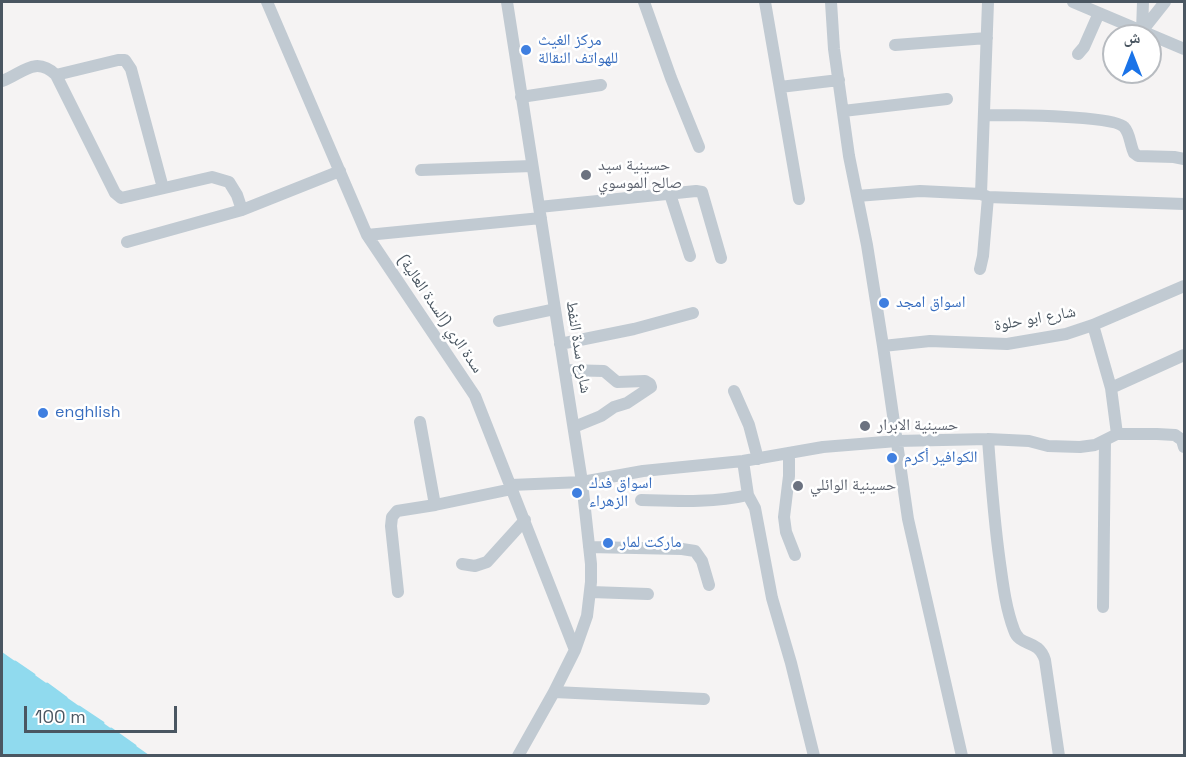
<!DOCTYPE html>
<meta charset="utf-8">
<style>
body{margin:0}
#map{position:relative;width:1186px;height:757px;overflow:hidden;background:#f5f3f3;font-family:"Space Grotesk","Noto Naskh Arabic",sans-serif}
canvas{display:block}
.frame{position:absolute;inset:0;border:3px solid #4a5661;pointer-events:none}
.north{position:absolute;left:1102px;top:24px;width:60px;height:60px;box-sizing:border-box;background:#fff;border:2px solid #b7bbc0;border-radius:50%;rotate:0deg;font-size:16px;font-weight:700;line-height:24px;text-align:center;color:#4a5661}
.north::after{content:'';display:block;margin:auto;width:21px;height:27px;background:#1a73e8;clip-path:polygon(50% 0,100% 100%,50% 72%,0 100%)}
.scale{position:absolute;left:24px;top:706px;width:153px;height:27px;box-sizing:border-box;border:3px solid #4a5661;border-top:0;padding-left:8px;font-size:18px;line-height:21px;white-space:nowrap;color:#4a5661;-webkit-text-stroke:4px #fff;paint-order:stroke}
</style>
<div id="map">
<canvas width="1186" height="757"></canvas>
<div class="frame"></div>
<div class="north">ش</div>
<div class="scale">100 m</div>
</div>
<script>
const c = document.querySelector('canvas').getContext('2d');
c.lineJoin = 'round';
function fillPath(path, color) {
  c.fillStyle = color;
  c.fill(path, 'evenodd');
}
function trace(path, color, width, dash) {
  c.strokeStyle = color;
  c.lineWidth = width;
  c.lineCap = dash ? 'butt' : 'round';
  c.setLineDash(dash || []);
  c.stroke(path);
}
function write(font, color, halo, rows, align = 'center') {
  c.font = font + ' "Space Grotesk","Noto Naskh Arabic",sans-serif';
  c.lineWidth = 5;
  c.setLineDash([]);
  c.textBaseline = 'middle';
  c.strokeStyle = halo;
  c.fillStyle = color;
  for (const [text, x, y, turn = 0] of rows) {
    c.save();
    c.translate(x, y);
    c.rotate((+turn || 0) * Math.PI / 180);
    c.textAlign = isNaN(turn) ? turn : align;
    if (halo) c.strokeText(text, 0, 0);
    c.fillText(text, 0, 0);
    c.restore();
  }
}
fillPath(new Path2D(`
 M 2,652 L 149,755 L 2,755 Z`), '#90daee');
trace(new Path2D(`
 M 15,662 L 34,675
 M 47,684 L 66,698
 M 79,707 L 103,723
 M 111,729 L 135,746`), '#90daee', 3);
trace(new Path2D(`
 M 267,2 L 367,235 L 475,396 L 575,650
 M 507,2 L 582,482 L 591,564 L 591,582 L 587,616 L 575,650 L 554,692 L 518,756
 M 644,2 L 671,78 L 699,147
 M 765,2 L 799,199
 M 831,2 L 834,49 L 849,156 L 867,245 L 883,346 L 908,519 L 962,756
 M 1073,2 L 1184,49
 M 1143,2 L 1142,31 L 1165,2
 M 895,45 L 987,38
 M 1078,54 L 1084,47 L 1099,13
 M 56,75 L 118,60 L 125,60 L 131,69 L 163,188
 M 2,81 C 22,74 35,55 56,75 L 115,193 L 121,198 L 212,177 L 229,182 L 237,195 L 242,210
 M 780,87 L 839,80
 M 521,97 L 601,85
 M 843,111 L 947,99
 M 984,115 C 1006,115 1113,115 1124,127 C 1130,133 1130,145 1134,153 L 1138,156 L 1174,157 L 1184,159
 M 421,170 L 532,166
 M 670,194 L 690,256
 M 981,194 L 988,2
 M 857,196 L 920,191 L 981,194 L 988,197 L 1184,204
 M 539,207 L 696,191 L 702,192 L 721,258
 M 367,235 L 541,218
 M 127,242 L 242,210 L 340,171
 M 980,269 L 983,256 L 988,197
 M 499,321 L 555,309
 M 1093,325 L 1111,388 L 1117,434
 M 560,344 L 634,329 L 693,313
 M 883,346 L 930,341 L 1007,344 L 1066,334 L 1093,325 L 1184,286
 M 565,370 L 604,371 L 617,382 L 645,381 L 650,384 L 651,387 L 627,403 L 614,407 L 601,416 L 574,427
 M 1111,388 L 1184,355
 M 734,391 L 749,425 L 758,459
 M 420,422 L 435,505
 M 988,439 C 991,480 994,521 1000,563 C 1003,585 1006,609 1014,630 C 1020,648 1038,638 1045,660 L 1059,756
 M 789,453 L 789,476 L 784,517 L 786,532 L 795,555
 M 743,461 L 748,495 L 755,508 L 772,598 L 791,663 L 814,756
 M 511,485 L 582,482 L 643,471 L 743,461 L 823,447 L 897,441 L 988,439 L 1029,441 L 1048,446 L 1080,447 L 1095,445 L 1117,434 L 1157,434 L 1175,435 L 1182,440 L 1184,447
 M 641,500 C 676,501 714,503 748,495
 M 589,547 L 682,549 L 695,551 L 702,561 L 709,585
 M 462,564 L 475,566 L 487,562 L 525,520
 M 398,592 L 391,526 L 392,517 L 397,511 L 435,505 L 512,489
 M 591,592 L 648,594
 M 1103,607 L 1105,441
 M 554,692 L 704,699`), '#c1cad2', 12);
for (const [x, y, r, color] of [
 [526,50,6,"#3f7fe0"],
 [586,175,6,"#6b7280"],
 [884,303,6,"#3f7fe0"],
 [43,413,6,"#3f7fe0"],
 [865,426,6,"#6b7280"],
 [892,458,6,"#3f7fe0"],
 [798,486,6,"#6b7280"],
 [577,493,6,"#3f7fe0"],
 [608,543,6,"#3f7fe0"]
]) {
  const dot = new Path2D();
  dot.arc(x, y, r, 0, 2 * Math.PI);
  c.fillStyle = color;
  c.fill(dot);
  trace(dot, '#fff', 2);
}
write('16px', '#366cbe', '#fff', [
 ["مركز الغيث",538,41],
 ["للهواتف النقالة",538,59],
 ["اسواق امجد",896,303],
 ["enghlish",55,413],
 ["الكوافير أكرم",904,458],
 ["اسواق فدك",589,484],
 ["الزهراء",589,502],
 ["ماركت لمار",620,543]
], 'left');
write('16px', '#5b616d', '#fff', [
 ["حسينية سيد",598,166],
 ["صالح الموسوي",598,184],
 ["حسينية الابرار",877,426],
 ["حسينية الوائلي",810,486]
], 'left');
write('16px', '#4a5661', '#fff', [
 ["سدة الري (السدة العالية)",440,314,56],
 ["شارع ابو حلوة",1035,319,-10],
 ["شارع سدة النفط",578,347,81]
]);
</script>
